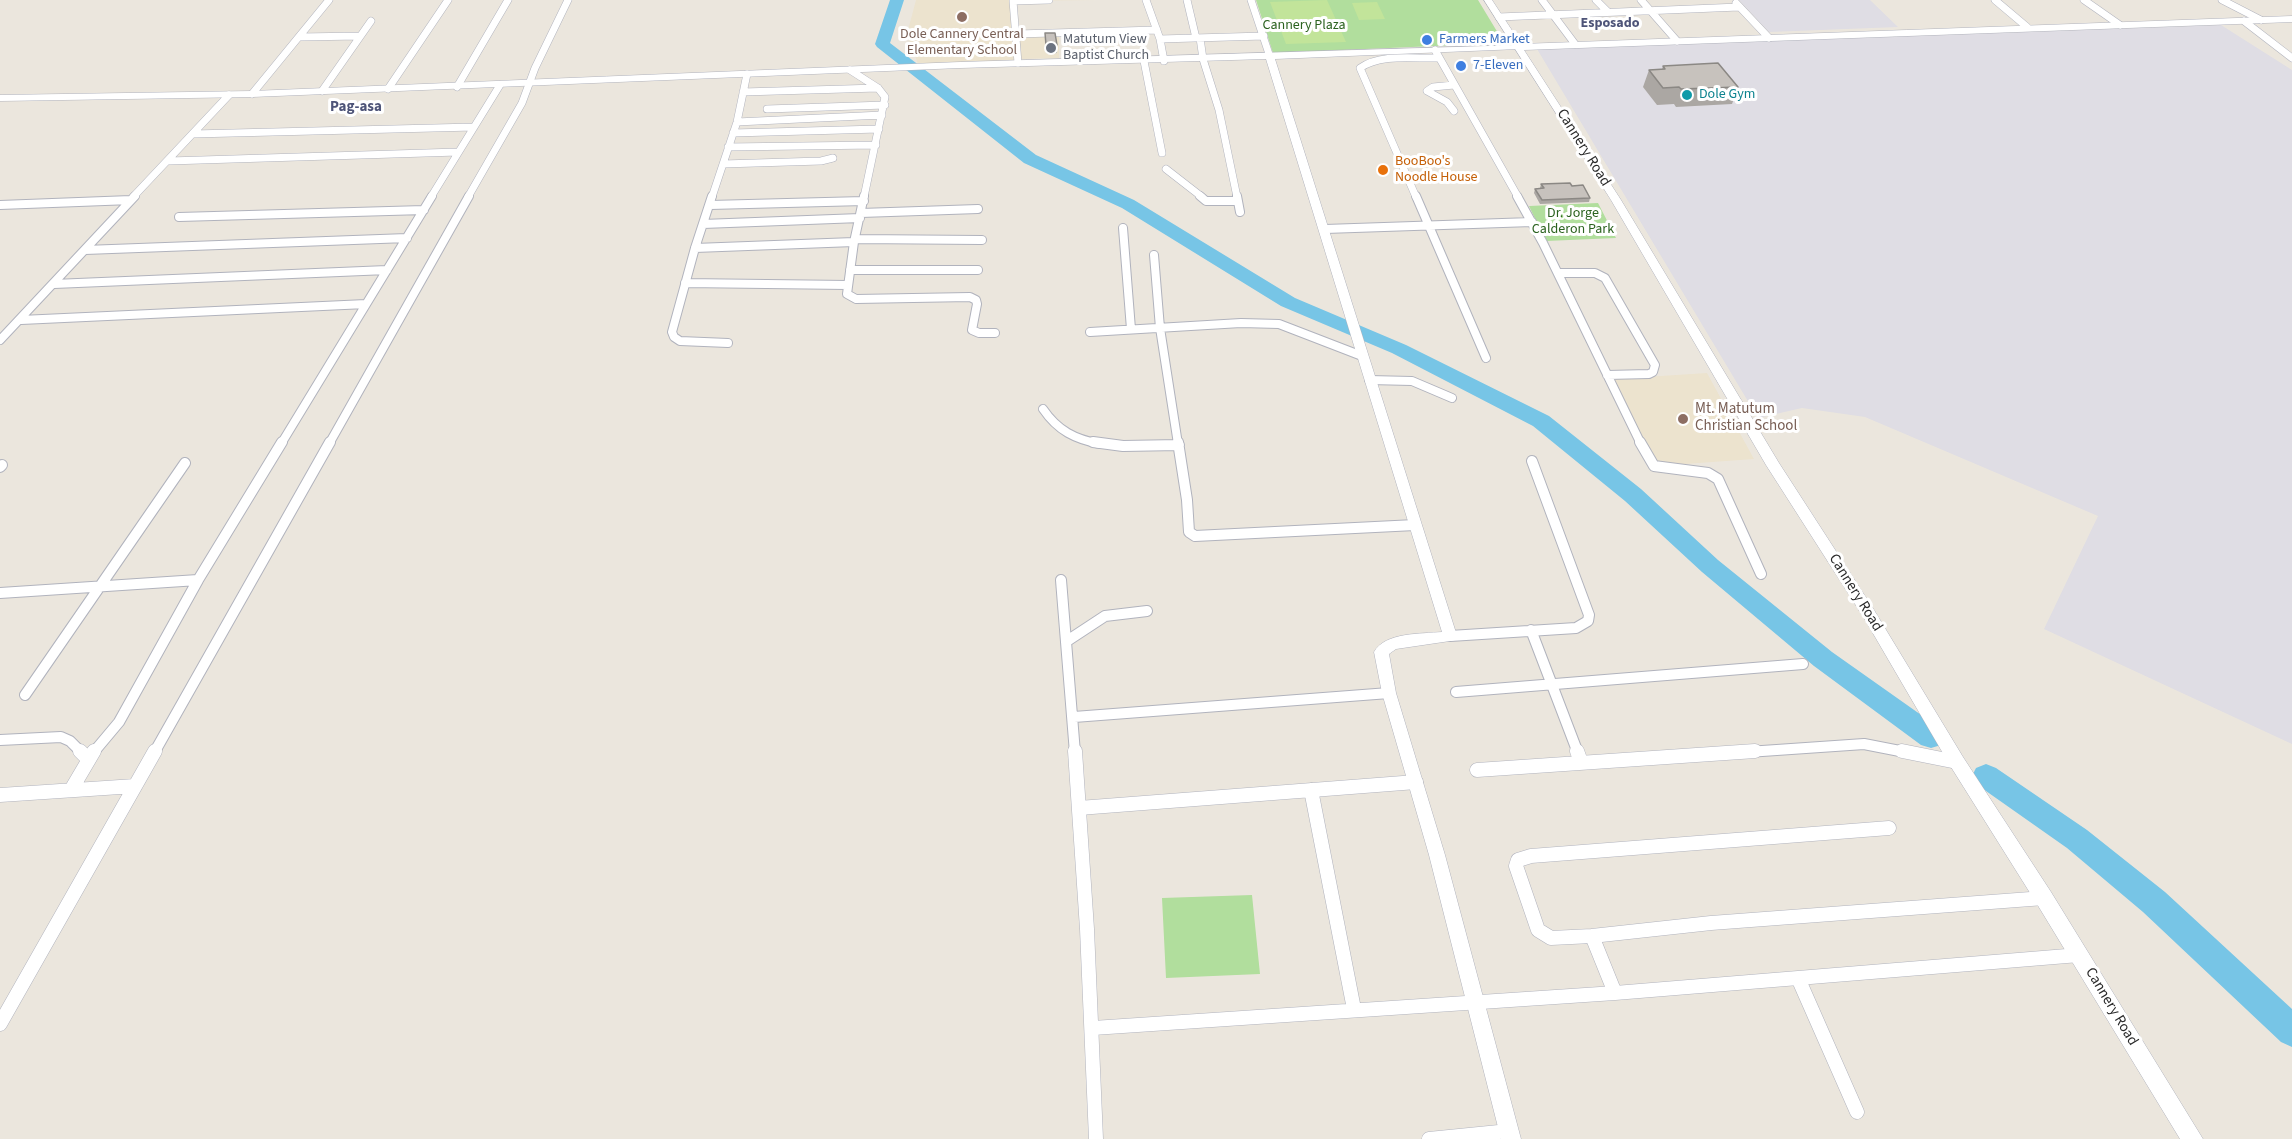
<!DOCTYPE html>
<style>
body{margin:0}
canvas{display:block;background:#ebe6dd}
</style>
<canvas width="2292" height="1139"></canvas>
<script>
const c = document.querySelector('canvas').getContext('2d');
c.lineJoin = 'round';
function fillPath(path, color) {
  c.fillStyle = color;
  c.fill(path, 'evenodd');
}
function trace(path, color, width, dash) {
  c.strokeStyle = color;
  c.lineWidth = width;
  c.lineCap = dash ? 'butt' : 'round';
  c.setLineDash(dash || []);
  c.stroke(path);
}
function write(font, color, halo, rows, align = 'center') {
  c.font = font + ' "Source Sans 3",sans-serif';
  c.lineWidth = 6;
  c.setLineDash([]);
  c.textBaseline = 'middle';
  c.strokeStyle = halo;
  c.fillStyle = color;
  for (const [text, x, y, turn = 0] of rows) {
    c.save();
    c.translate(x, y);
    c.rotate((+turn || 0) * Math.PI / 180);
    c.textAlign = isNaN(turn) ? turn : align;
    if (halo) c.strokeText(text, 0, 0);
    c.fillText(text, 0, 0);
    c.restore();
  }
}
fillPath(new Path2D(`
 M 1739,0 L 1870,0 L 1898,27 L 1769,32 Z
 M 2221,25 L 2292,70 L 2292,744 L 2044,629 L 2098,516 L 1865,417 L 1802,408 L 1758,418 L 1537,49 Z`), '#dfdde4');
fillPath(new Path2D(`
 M 916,0 L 1097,0 L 1012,1 L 1014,61 L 918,64 L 907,34 Z
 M 1059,33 L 1059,58 L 1021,59 L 1019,34 Z
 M 1707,373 L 1754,459 L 1657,466 L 1614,379 Z`), '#ece3ce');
fillPath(new Path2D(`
 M 1256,0 L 1478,0 L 1504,43 L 1273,53 Z
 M 1598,203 L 1616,238 L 1546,241 L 1529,206 Z
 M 1252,895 L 1260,974 L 1166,978 L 1162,898 Z`), '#b1de9d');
fillPath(new Path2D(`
 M 1327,0 L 1346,42 L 1286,44 L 1270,2 Z
 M 1377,2 L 1385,19 L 1359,20 L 1352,3 Z`), '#c2e49a');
fillPath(new Path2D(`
 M 890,0 L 904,0 L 890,43 L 1036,155 L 1134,200 L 1295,298 L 1406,345 L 1549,416 L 1641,489 L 1718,560 L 1832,652 L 1941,729 L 1944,737 L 1941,745 L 1931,748 L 1921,745 L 1814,666 L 1702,572 L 1625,501 L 1533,426 L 1392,353 L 1281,306 L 1122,208 L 1024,163 L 877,47 L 875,44 Z
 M 1986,764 L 1996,768 L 2087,830 L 2165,892 L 2292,1009 L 2292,1047 L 2281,1042 L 2143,912 L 2067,848 L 1976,784 L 1972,776 L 1976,768 Z`), '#77c5e6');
const minorFar3 = new Path2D(`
 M 1146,0 L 1160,39 L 1164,61
 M 1187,0 L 1196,38
 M 1251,0 L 1270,57
 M 1542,0 L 1575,44
 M 1596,0 L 1608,12
 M 1641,0 L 1677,41
 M 1995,0 L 2027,27
 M 2084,0 L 2120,25
 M 2222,0 L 2261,20
 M 1736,3 L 1769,38
 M 1499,17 L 1739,7
 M 2244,21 L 2292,58
 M 1017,34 L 1157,30
 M 300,37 L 360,36
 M 1200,38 L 1203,59 L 1219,110 L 1237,197
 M 1160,39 L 1264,36
 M 1435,50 L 1518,197
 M 1144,61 L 1162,153
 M 1018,63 L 1013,1 L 1049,0
 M 850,70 L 878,88 L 885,97 L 864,197
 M 1454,85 L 1433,87 L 1427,91 L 1447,102 L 1454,111
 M 457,87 L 508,0
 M 388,89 L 448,0
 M 322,91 L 371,21
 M 743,92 L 878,88
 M 252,94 L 329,0
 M 767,109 L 885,105
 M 737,122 L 882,115
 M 733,133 L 879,129
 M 193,134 L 474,127
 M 728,147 L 876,145
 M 169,161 L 458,152
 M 723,164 L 821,161 L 833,158
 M 1166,169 L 1202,197
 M 133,197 L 229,95
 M 431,197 L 500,85
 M 468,197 L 522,103 L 535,68 L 568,0
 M 712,197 L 737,122 L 747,74
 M 1416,197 L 1360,68 C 1381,53 1415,59 1439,58`);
const minorFar2 = new Path2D(`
 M 712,196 L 695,248 L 672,332 L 674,337 L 680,341 L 728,343
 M 864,196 L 854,242 L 847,294 L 856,299 L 970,297 L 976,300 L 977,304 L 972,330 L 979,333 L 995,333
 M 1200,196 L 1206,201 L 1237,201
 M 1237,196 L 1240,212
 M 1416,196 L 1486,358
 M 1517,196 L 1543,243 L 1641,444
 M 0,205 L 131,200
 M 710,205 L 864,201
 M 861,213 L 978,209
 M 179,217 L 424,210
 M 703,224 L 860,218
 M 1123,228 L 1131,329
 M 1325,229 L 1532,222
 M 855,239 L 982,240
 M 695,248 L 854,242
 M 85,250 L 407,238
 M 1154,255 L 1160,328 L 1178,444
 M 850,270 L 978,270
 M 1558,273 L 1595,273 L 1605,278 L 1655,365 L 1653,372 L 1649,374 L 1607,375
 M 685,283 L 848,285
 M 54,284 L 387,270
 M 21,320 L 366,304
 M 1090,332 L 1241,323 L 1279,324 L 1362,356
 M 0,340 L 135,196
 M 1369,380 L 1412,381 L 1452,398
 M 1043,409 C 1058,431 1075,439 1100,444
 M 281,444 L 432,196
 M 329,444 L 469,196`);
const minorFar1 = new Path2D(`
 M 1093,442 L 1123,446 L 1179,445
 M 1178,442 L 1187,500 L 1189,532 L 1195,536 L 1415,525
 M 1640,442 L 1654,466 L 1708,473 L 1718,479 L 1761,574
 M 0,467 L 2,465
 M 1061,580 L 1075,753
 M 0,593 L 198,580
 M 1531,630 L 1578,753
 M 1450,636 L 1576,628 L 1588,621 L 1589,615 L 1532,461
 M 1067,641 L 1105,616 L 1147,611
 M 1456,692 L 1803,664
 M 25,695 L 185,463
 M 1074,717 L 1389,693
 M 0,740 L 61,737 L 70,741 L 82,753
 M 93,753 L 119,722 L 198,580 L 282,442
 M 154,753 L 330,442
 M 1733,753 L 1864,744 L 1910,753`);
const minor = new Path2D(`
 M 80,751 L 88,759
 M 1075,751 L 1087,929 L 1096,1139
 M 1577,751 L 1581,762
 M 1902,751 L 1957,762
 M 1477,770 L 1755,751
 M 71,790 L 94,751
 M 1311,790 L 1354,1009
 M 0,795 L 135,786
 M 1079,808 L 1416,782
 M 1592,936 L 1711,923 L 2044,898
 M 1798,978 L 1857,1112
 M 1615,993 L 1592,936 L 1551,938 L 1538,930 L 1516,866 L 1518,860 L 1531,856 L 1889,828
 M 0,1024 L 155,751
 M 1093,1028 L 1615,993 L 2079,955
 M 1429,1139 L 1509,1131`);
const tertiary = new Path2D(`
 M 1522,45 L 1523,47 L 1519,49 L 1275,59 L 1457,636 L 1455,640 L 1450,641 L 1396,649 L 1389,654 L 1396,693 L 1445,855 L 1521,1139 L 1501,1139 L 1429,855 L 1382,693 L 1374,652 C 1385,632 1421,634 1442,632 L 1266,59 L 960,68 L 252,97 L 0,101 L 0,95 L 252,91 L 960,62 Z`);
const secondary = new Path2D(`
 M 1484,0 L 1492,0 L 1521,44 L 2292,16 L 2292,22 L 1524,50 L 1621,200 L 1779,463 L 1874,610 L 1963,757 L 2051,892 L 2203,1139 L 2180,1139 L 2037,904 L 1951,767 L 1864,618 L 1766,465 L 1611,200 Z`);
trace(minorFar3, '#b1b3bd', 8);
trace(minorFar2, '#b1b3bd', 10);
trace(minorFar1, '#b1b3bd', 12);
trace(minor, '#b1b3bd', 15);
trace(tertiary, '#b1b3bd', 1);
trace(secondary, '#b1b3bd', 1);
trace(minorFar3, '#fff', 7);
trace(minorFar2, '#fff', 8);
trace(minorFar1, '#fff', 10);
trace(minor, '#fff', 14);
fillPath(tertiary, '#fff');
fillPath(secondary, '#fff');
fillPath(new Path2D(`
 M 1045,33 L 1055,33 L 1057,53 L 1047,54 Z
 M 1663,66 L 1738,87 L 1732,104 L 1676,107 L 1674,104 L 1657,105 L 1643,87 L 1649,70 L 1662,69 Z
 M 1541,184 L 1572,186 L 1590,198 L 1589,202 L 1540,204 L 1534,193 L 1535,189 L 1540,188 Z`), '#aba7a3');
const building = new Path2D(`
 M 1045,33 L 1055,33 L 1057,45 L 1046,45 Z
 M 1718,63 L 1738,87 L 1681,89 L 1679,87 L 1663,88 L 1649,70 L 1665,69 L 1663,66 Z
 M 1570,183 L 1572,186 L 1583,185 L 1590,198 L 1542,200 L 1535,189 L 1544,188 L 1541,184 Z`);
fillPath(building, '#c7c2bd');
trace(building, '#8b8884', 1.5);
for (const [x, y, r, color] of [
 [962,17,6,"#8d6e63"],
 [1427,40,6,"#3f7fe0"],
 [1051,48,6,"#6b7280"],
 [1461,66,6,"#3f7fe0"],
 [1687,95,6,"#0f9aa8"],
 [1383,170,6,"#e8710a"],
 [1683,419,6,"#8d6e63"]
]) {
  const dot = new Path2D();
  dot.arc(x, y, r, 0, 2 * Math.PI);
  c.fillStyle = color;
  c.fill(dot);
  trace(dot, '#fff', 2);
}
write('bold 14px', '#4e5478', '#fff', [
 ["Esposado",1610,24]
]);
write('14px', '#2b621f', '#fff', [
 ["Cannery Plaza",1304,26],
 ["Dr. Jorge",1573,214],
 ["Calderon Park",1573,230]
]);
write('14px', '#785e54', '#fff', [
 ["Dole Cannery Central",962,35],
 ["Elementary School",962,51]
]);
write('14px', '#5b616d', '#fff', [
 ["Matutum View",1063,40],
 ["Baptist Church",1063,56]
], 'left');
write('14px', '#366cbe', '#fff', [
 ["Farmers Market",1439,40],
 ["7-Eleven",1473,66]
], 'left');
write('14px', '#0d838f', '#fff', [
 ["Dole Gym",1699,95]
], 'left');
write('14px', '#c56008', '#fff', [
 ["BooBoo's",1395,162],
 ["Noodle House",1395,178]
], 'left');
write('bold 15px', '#4e5478', '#fff', [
 ["Pag-asa",356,108]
]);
write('15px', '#2a2a2a', '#fff', [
 ["Cannery Road",1583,148,58],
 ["Cannery Road",1855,593,58],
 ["Cannery Road",2111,1007,59]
]);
write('15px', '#785e54', '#fff', [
 ["Mt. Matutum",1695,410],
 ["Christian School",1695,427]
], 'left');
</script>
